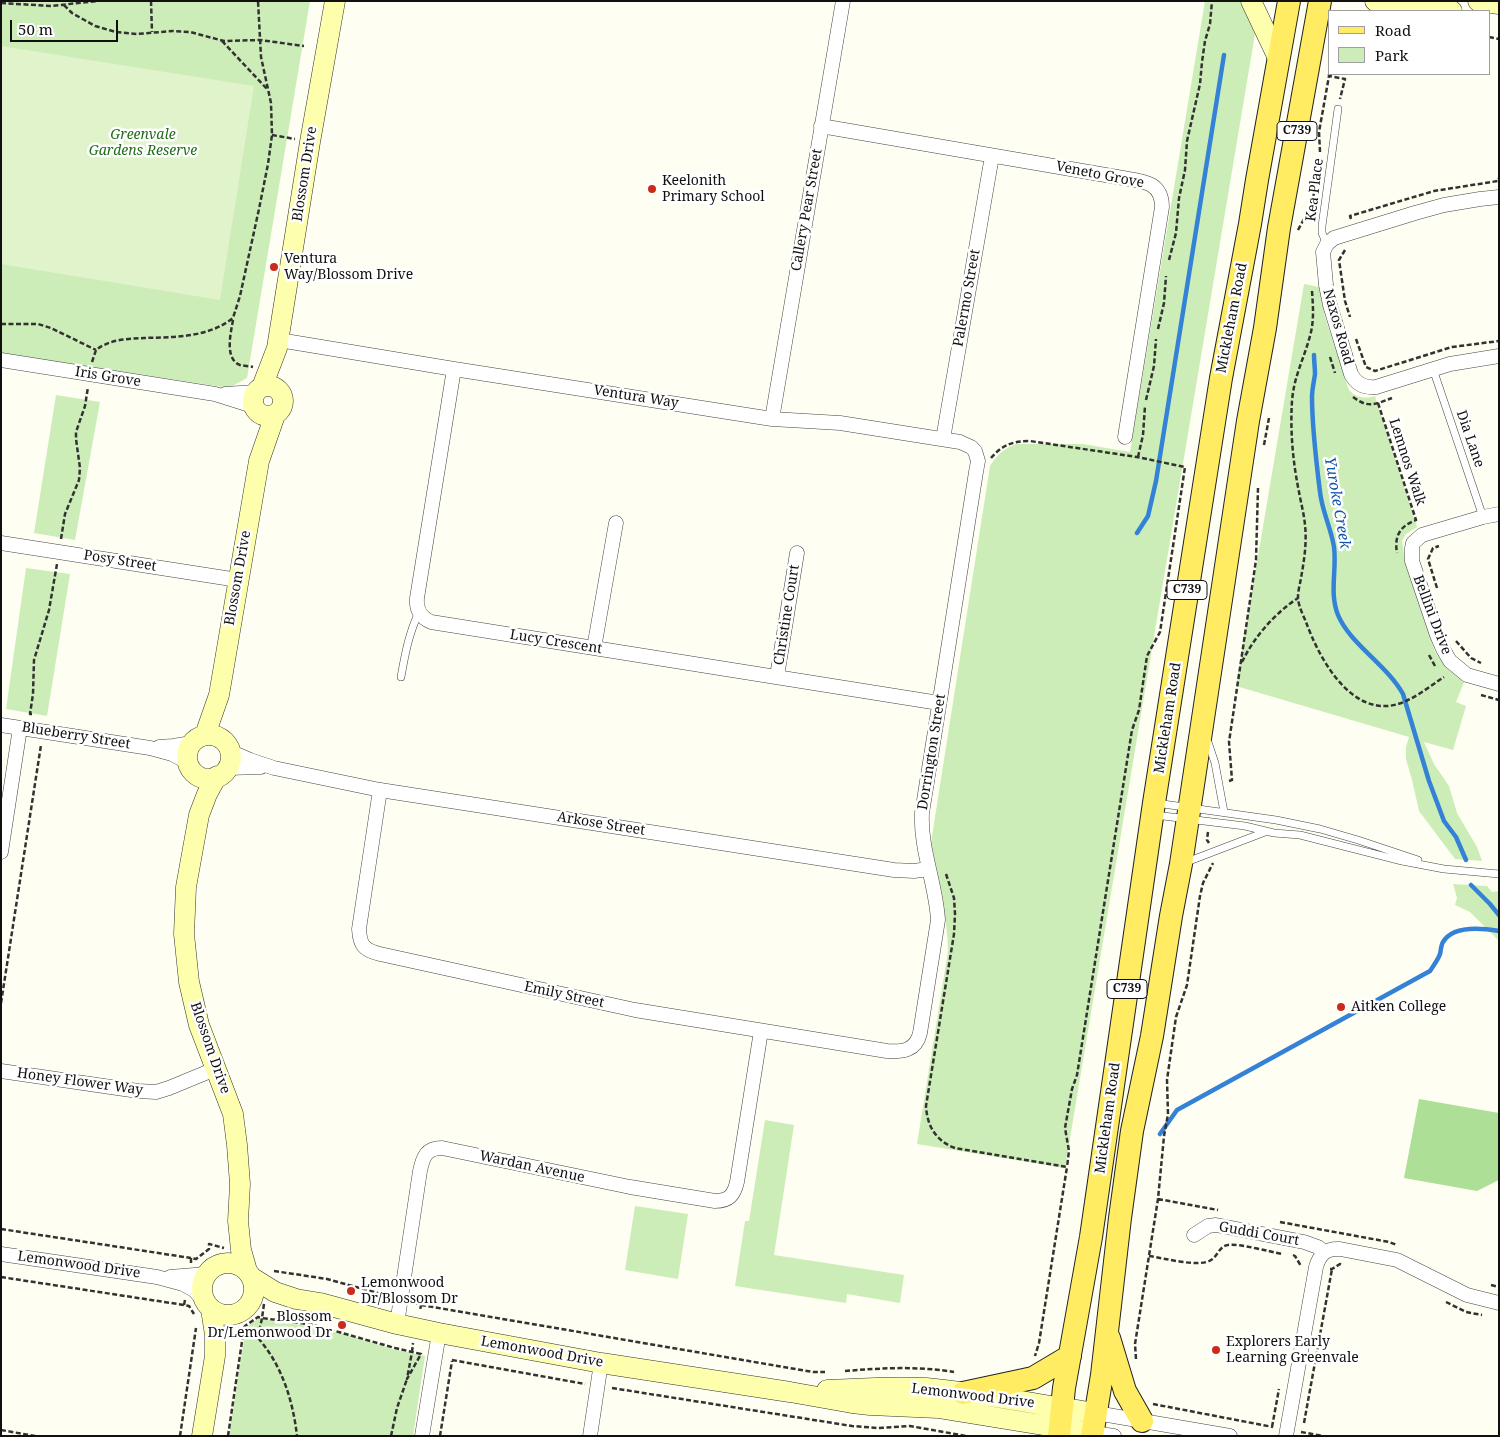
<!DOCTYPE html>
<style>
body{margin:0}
#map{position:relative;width:1500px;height:1437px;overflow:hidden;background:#fffef2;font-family:"Noto Serif",serif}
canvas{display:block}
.frame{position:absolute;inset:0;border:2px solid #101010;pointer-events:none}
.legend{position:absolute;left:1328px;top:10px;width:162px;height:65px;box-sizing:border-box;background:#fff;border:1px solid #9f9f9f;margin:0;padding:6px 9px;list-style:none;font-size:15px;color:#101010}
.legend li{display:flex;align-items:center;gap:10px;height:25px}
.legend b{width:25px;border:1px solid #9f9f9f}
.scale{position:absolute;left:10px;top:20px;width:108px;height:22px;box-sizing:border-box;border:2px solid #101010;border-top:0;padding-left:6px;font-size:15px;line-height:18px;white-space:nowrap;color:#101010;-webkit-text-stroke:4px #fff;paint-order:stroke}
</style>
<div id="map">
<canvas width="1500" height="1437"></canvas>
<div class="frame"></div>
<ul class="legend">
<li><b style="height:6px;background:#ffec62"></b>Road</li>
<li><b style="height:14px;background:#cdedb8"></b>Park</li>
</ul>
<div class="scale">50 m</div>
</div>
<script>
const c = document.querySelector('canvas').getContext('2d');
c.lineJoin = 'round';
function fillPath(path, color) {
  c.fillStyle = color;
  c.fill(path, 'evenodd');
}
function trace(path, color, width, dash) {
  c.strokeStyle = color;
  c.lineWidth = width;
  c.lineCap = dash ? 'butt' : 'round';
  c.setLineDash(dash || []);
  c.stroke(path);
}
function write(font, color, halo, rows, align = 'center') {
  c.font = font + ' "Noto Serif",serif';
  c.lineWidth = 5;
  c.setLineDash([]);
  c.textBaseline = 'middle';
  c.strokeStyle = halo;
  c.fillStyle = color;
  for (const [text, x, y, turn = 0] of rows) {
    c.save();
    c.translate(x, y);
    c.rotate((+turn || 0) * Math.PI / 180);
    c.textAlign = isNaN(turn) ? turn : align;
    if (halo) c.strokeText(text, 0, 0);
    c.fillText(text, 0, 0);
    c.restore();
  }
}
fillPath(new Path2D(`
 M 1,1 L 310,1 L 247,378 L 229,388 L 1,353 Z
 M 1205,1 L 1244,1 L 1258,16 L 1065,1168 L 917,1144 L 948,951 C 948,918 937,881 930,849 L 990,466 C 997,455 1003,449 1016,444 L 1083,444 L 1130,452 Z
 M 1304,284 L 1319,287 L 1325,317 L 1349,390 C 1356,398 1364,399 1375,396 L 1417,527 L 1406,534 L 1402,541 L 1405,560 L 1435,652 L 1448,669 L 1465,680 L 1456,702 L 1466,706 L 1453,750 L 1424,742 L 1434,764 L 1449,786 L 1457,813 L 1477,847 L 1482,861 L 1455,859 L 1419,811 L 1412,780 L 1406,759 L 1406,747 L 1409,737 L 1236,686 Z
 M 56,395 L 100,402 L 75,540 L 34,533 Z
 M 26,568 L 70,574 L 47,716 L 6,709 Z
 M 1453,884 L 1487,886 L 1492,892 L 1499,891 L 1499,941 L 1470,912 L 1455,905 L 1457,898 Z
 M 765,1120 L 794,1125 L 774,1255 L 904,1275 L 900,1303 L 847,1294 L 846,1303 L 735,1286 L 745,1221 L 749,1221 Z
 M 635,1206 L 688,1214 L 678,1279 L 625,1270 Z
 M 259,1318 L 319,1328 L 348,1335 L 392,1349 L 425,1356 L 413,1436 L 229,1436 L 246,1327 Z`), '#cdedb8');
fillPath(new Path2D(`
 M 1419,1099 L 1499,1113 L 1499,1180 L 1477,1191 L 1404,1178 Z`), '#aedf96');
fillPath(new Path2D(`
 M 1,46 L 254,86 L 220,300 L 1,264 Z`), '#e0f3cb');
trace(new Path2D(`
 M 1314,355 C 1314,361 1315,368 1315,374 C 1314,382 1312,389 1312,397 C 1312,428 1316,460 1320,492 C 1322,511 1331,528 1334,547 C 1337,570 1329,592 1338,615 C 1350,644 1387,665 1403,694 L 1429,781 L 1444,821 L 1456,837 L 1466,860
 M 1137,533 L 1148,516 L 1156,481 L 1224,55
 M 1471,885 L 1490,904 L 1499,915
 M 1160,1134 L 1177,1110 L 1430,971 C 1433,966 1438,960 1440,954 C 1441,950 1441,945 1443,942 C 1453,925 1482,928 1499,931`), '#3482d7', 4.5);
const lane = new Path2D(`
 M 1327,244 L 1322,233 L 1322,226 L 1338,109
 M 1433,369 L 1483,517
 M 401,677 C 405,654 409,633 419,612
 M 1207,739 L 1215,763 L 1224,812
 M 1156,803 L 1276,820 L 1320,829 L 1358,840 L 1418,860
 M 1155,815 L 1245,826 L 1274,833 L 1300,835 L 1402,861 L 1444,869 L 1499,874
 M 1184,863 L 1265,832`);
const street = new Path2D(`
 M 821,126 L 1123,178 C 1143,181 1162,182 1162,207 L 1125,437
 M 1499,197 L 1480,199 L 1444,205 L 1415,213 L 1334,238 L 1327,244 L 1323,252 L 1326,285 L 1330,305 L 1351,374 C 1356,384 1365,388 1376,387 L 1450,364 L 1499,356
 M 279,340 L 454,369 L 772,419 L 840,423 L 960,442 L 971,447 L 975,451 L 978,461 L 976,472 L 922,813 C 920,849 936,884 938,920 L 920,1033 C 916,1051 902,1052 887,1051 L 635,1010 L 380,954 C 364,950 360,946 359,929 L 380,790
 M 1,360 L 215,394 L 253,406
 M 454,369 L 417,598 C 416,609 420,617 431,622 L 939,703
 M 225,394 L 256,392
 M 772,419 L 843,1
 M 943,439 L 992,156
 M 1499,514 L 1483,517 L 1422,535 L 1413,543 L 1412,548 L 1412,561 L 1437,635 L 1443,649 L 1450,661 L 1467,675 L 1499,684
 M 1,543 L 238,580
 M 594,648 L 616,523
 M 777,676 L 797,553
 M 1,725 L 150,748 L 172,754 L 187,762
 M 159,747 L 173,746 L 192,743
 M 229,751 L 250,760 L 274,768 L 380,790 L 894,870 L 914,871 L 928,869
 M 227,768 L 261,767
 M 1,852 L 20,728
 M 1,1071 L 138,1091 L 156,1092 L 169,1088 L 215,1069
 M 1194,1235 L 1208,1226 L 1216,1225 L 1304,1242 L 1318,1247 L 1324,1252
 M 1,1254 L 157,1277 L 183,1284 L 194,1290 L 206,1303
 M 170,1277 L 207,1274
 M 397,1324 L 420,1171 C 423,1157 426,1148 442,1148 L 630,1187 L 715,1201 C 729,1201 734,1195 737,1182 L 761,1031
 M 1096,1413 L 1230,1436
 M 1093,1433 L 1114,1436
 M 422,1436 L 439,1333
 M 590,1436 L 601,1363
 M 1286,1436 L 1316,1267 C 1320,1253 1327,1248 1340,1249 L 1397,1260 L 1467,1295 L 1499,1303`);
const secondary = new Path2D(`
 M 1251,1 L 1279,60
 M 1375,1 L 1452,11
 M 1478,1 L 1499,4
 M253 401a15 15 0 1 1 30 0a15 15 0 1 1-30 0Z
 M 262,387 L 277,348 L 310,142 L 335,1
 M 205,735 L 219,695 L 259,461 L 275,415
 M187 757a22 22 0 1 1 44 0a22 22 0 1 1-44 0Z
 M 217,776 L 207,794 L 199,815 L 186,887 L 184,934 L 189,982 L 199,1025 L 233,1114 L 237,1145 L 240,1184 L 238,1221 L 241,1250 L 247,1271
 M202 1289a26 26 0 1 1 52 0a26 26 0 1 1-52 0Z
 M 251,1277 L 275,1292 L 296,1299 L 320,1303 L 397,1324 L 439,1333 L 601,1363 L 790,1392 L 852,1403 L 870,1405 L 938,1408 L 1093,1433
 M 827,1390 C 860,1389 893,1386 926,1388 C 983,1393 1039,1405 1096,1413
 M 202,1436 L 215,1356 L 215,1335 L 211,1309`);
const primary = new Path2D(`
 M 1109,1338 L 1125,1391 L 1142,1421
 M 963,1393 L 1033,1378 L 1070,1356
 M 1059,1436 L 1064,1388 L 1091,1237 L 1154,803 L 1221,378 L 1250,224 L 1257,180 L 1289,1
 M 1092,1436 L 1102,1375 L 1120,1218 L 1132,1131 L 1152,1036 L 1171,916 L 1181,864 L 1248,421 L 1265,328 L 1279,228 L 1320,1`);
trace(lane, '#434343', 8);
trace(street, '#434343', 15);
trace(secondary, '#323232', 21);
trace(primary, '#212121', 24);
trace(new Path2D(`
 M 151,1 L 152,32
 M 1,3 L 51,6 L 97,1
 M 64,5 L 72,13 L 95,26 L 116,32 L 137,34 L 173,31 L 190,32 L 224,41 L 260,40 L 304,46
 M 1489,37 L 1499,39
 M 222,41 L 268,90
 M 1329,74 L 1329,76 L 1345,79 L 1340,99
 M 272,135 L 295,139
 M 1320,152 L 1319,132 L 1329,76
 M 1351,219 L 1350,216 L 1434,191 L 1498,181 L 1499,178
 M 1298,230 L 1312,204 L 1315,187
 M 1345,250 L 1339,260 L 1345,301 L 1350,317
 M 1169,260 L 1176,233 L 1179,198 L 1185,170 L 1187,141 L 1200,84 L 1202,62 L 1205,41 L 1210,24 L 1212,1
 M 1312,291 C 1313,305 1314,319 1311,332 C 1305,357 1294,375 1292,401 C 1290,431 1293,463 1299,492 C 1301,503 1304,514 1305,525 C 1307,543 1304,561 1301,578 C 1300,584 1298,591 1298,597 C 1298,605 1303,615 1306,622 C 1318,655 1346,709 1388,706 C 1409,704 1427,688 1444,677
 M 233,320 C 231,332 224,359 240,365 C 244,366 249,366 253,367
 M 1,324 L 38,324 L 51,328 L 96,350
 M 1158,329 L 1164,303 L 1166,276
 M 1356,339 L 1366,367 L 1375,371 L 1452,347 L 1499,341
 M 1330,357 L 1335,373
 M 92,362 L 96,350 C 110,339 127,339 144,338 C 173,337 208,338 233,318 L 240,296 L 259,209 L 268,164 L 272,135 L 271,103 L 261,57 L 258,1
 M 1353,397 C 1369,409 1375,404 1392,398
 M 1146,400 L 1154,366 L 1156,339
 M 1378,403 L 1416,520 C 1400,526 1394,536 1397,553
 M 1264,445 L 1269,418
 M 1138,457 L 1143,435 L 1145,406
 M 991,458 C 1002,445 1013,441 1030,441 L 1137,457 L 1185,467 L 1160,632 L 1147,656 L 1139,710 L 1132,730 L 1077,1075 L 1072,1089 L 1065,1128 L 1069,1151 L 1067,1167
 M 61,539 L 65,514 L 79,480 L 80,468 L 76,439 L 76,432 L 85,406 L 88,387
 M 1437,588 L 1428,559 L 1433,548 L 1439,546
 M 1456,641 L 1471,658 L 1481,663
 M 1429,655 L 1435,666
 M 1242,662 C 1254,637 1275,613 1298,598
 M 1481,695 L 1499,700
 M 32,714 L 30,714 L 33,694 L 34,660 L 49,610 L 57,564
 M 1229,781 L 1232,780 L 1229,742 L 1256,560 L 1258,488
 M 1208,832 L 1207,840 L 1209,843
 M 946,874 L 954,898 L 955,914 L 954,934 L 926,1106 C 927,1126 936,1141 955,1148 L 1067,1167 L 1039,1343 L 1035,1356
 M 1,1003 L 41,745
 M 1158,1199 L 1218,1210
 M 1280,1222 L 1389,1242 L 1397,1245
 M 1,1229 L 191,1258
 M 1293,1255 L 1295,1256 L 1301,1266
 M 1149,1256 C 1164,1258 1199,1268 1211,1260 C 1218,1256 1219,1246 1228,1245 C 1237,1243 1272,1252 1282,1254
 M 191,1263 L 191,1258 L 196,1259 L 209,1249 L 209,1244 L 224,1248
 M 1330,1269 L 1332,1269 L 1340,1264 L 1343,1265
 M 274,1271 L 327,1279 L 389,1296
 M 1,1277 L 184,1305
 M 1491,1285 L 1499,1287
 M 185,1300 L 184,1305 L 189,1306 L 194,1314
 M 413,1302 L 421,1305 L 420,1311
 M 1446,1302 L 1466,1312 L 1482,1315
 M 264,1304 L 262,1318 L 314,1325 L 395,1348 L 421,1354 L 407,1379 L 412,1352
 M 421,1305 L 813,1372 L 825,1372
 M 258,1338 L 262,1318 L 258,1317 L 245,1326 L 244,1328 L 257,1337 L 258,1338 C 282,1365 293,1401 297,1436
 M 412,1352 L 413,1343
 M 1136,1359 L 1135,1344 L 1158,1199 L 1164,1136 L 1168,1114 L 1167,1080 L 1176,1017 L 1187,985 L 1200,896 L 1203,883 L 1213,863
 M 452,1360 L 585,1384
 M 845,1371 C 882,1368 917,1366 954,1372
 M 612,1388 L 852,1426 L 878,1428 L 910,1426 L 966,1436
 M 1153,1404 L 1273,1427
 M 1304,1423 L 1332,1269
 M 1272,1427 L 1279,1389
 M 1,1430 L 35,1436
 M 1301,1432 L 1323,1436
 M 180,1436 L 196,1328
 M 228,1436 L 244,1328
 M 391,1436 L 397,1408 L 407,1379
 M 440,1436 L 452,1361`), '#323232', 2.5, [5, 2.5]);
trace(lane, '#fff', 7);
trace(street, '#fff', 14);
trace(secondary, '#feffad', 20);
trace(primary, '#ffec62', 22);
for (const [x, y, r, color] of [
 [652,189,5,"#cb2a1d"],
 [274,267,5,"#cb2a1d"],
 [1341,1007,5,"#cb2a1d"],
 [351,1291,5,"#cb2a1d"],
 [342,1325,5,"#cb2a1d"],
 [1216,1350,5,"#cb2a1d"]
]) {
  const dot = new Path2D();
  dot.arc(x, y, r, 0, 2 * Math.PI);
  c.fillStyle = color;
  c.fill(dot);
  trace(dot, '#fff', 2);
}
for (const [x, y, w] of [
 [1297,131,40],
 [1187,590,40],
 [1127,989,40]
]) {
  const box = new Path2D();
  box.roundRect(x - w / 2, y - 9.5, w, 19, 4);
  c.fillStyle = '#fff';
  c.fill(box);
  trace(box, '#101010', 1);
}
write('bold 12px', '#101010', null, [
 ["C739",1297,131],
 ["C739",1187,590],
 ["C739",1127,989]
]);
write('italic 14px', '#216d1a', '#fff', [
 ["Greenvale",143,135],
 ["Gardens Reserve",143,151]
]);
write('14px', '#101010', '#fff', [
 ["Blossom Drive",305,174,-81],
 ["Veneto Grove",1100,175,11],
 ["Kea Place",1315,190,-83],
 ["Callery Pear Street",807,210,-80],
 ["Palermo Street",967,298,-80],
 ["Mickleham Road",1232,318,-79],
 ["Naxos Road",1338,327,74],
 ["Iris Grove",108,377,9],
 ["Ventura Way",636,397,9],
 ["Dia Lane",1470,439,71],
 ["Lemnos Walk",1407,462,72],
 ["Posy Street",120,561,9],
 ["Blossom Drive",238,578,-80],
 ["Christine Court",787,615,-81],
 ["Bellini Drive",1432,615,69],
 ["Lucy Crescent",556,642,9],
 ["Mickleham Road",1168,718,-81],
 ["Blueberry Street",76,736,9],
 ["Dorrington Street",932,752,-81],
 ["Arkose Street",601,824,9],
 ["Emily Street",564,995,12],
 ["Blossom Drive",210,1048,71],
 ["Honey Flower Way",80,1082,8],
 ["Mickleham Road",1108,1118,-82],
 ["Wardan Avenue",532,1167,12],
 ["Guddi Court",1259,1234,10],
 ["Lemonwood Drive",79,1265,8],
 ["Lemonwood Drive",542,1352,10],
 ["Lemonwood Drive",973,1396,7]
]);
write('14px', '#101010', '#fff', [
 ["Keelonith",662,181],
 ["Primary School",662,197],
 ["Ventura",284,259],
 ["Way/Blossom Drive",284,275],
 ["Aitken College",1351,1007],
 ["Lemonwood",361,1283],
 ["Dr/Blossom Dr",361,1299],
 ["Blossom",332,1317,"right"],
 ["Dr/Lemonwood Dr",332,1333,"right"],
 ["Explorers Early",1226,1342],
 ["Learning Greenvale",1226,1358]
], 'left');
write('italic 15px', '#0f53ac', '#fff', [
 ["Yuroke Creek",1337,503,80]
]);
</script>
